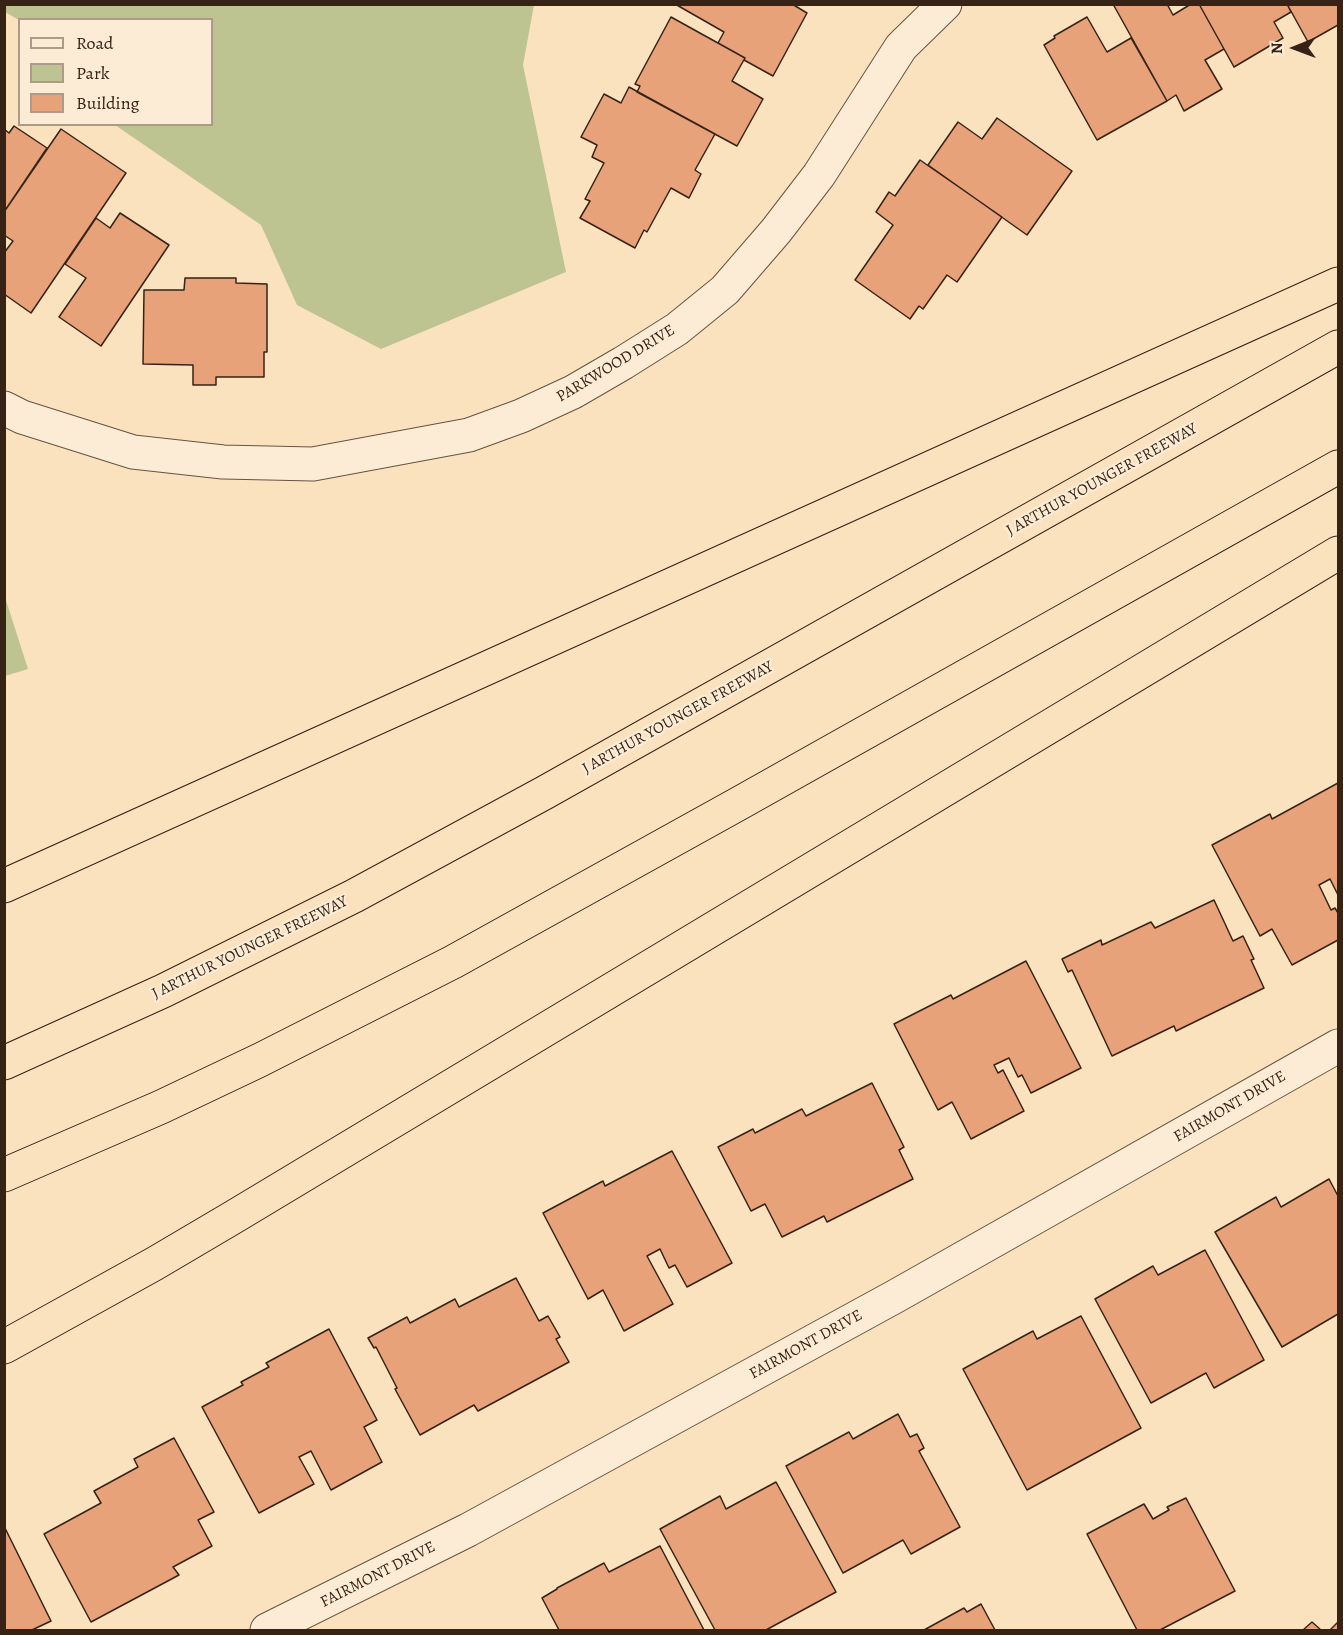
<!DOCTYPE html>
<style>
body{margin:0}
#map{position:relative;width:1343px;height:1635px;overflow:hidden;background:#fbe2bf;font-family:Alegreya,serif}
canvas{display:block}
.frame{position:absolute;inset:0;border:6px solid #372216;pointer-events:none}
.legend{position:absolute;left:18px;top:18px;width:195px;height:108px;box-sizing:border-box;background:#fcecd5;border:2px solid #ad9b89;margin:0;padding:8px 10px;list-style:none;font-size:18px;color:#372216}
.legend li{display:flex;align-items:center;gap:12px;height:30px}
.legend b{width:30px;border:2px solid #ad9b89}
.north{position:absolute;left:1265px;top:18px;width:60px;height:60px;-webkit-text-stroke:4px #fcecd5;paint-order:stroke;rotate:269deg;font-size:16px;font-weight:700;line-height:24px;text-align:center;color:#372216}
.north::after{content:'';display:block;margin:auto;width:21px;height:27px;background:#372216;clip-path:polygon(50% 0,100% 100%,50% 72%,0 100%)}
</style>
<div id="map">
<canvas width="1343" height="1635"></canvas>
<div class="frame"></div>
<ul class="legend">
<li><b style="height:8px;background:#fcecd5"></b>Road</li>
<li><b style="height:16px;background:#bec392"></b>Park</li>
<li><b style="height:16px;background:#e7a279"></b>Building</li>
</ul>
<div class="north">N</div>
</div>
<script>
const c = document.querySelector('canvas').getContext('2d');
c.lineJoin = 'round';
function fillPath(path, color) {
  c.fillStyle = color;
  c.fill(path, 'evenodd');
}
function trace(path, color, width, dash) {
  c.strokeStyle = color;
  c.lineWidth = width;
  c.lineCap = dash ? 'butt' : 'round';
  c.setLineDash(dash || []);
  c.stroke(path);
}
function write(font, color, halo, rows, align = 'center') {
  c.font = font + ' Alegreya,serif';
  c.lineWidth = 4.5;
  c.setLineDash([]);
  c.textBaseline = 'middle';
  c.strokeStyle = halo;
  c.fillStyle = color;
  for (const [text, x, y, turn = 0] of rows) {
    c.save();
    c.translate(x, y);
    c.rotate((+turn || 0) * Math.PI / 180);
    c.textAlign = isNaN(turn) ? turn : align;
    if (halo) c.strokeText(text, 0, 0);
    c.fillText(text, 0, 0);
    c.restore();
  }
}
fillPath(new Path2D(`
 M 4,5 L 534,5 L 523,65 L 566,272 L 381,349 L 297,305 L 261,225 L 115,125 L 212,124 L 212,20 L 19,20 L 5,12 Z
 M 4,594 L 28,669 L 5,676 L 4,676 Z`), '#bec392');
const building = new Path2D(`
 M 675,4 L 792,4 L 807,13 L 773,76 L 744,60 L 745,58 L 718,43 L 724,32 Z
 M 1113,4 L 1167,4 L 1173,15 L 1191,4 L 1199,4 L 1224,49 L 1205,60 L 1222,89 L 1184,111 L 1176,95 L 1167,101 Z
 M 1199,4 L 1287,4 L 1291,12 L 1274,22 L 1283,38 L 1234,67 Z
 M 1287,4 L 1338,4 L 1338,25 L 1308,42 Z
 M 671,17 L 745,58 L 732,81 L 763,99 L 737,146 L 637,92 L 640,86 L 635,84 Z
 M 1087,17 L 1107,52 L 1131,38 L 1167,101 L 1097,140 L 1044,45 L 1055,38 L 1054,36 Z
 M 629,87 L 715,134 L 695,170 L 701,174 L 689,198 L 671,188 L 647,232 L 644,230 L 635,248 L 580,218 L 590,201 L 585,199 L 604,163 L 592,157 L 597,145 L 581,137 L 604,94 L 621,103 Z
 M 997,118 L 1072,171 L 1027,235 L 928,165 L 958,122 L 982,139 Z
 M 14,126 L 47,148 L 4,212 L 4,129 L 9,133 Z
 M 61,129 L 126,173 L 31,313 L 4,294 L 4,253 L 13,241 L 4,235 L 4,212 Z
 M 920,160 L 1002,217 L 957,282 L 947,275 L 923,309 L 919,306 L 910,319 L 855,280 L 893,225 L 876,212 L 889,192 L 895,196 Z
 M 120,213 L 169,245 L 101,346 L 59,317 L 86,278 L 65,264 L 96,218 L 110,228 Z
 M 185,278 L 236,278 L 236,283 L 267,284 L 267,352 L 264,352 L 264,377 L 216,377 L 216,385 L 193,385 L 193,365 L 143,364 L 144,290 L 184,290 Z
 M 1338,783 L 1338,895 L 1330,879 L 1319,885 L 1331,910 L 1335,908 L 1338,913 L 1338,940 L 1292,965 L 1272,929 L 1260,936 L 1212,845 L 1270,814 L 1272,819 Z
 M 1214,900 L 1233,941 L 1243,936 L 1254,959 L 1251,960 L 1264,988 L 1176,1031 L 1174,1026 L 1112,1056 L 1072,970 L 1068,972 L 1062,959 L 1101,940 L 1102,945 L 1151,922 L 1155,928 Z
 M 1026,961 L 1081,1068 L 1031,1093 L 1022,1075 L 1018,1077 L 1009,1058 L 994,1065 L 998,1073 L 1003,1070 L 1024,1111 L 971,1139 L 952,1102 L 938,1110 L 894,1024 L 951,995 L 953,999 Z
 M 872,1083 L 904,1147 L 899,1150 L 913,1179 L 827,1222 L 824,1216 L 782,1237 L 765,1204 L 751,1211 L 718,1147 L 753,1129 L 755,1133 L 802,1109 L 806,1116 Z
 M 672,1151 L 732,1263 L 687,1287 L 675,1265 L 669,1268 L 660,1249 L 647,1256 L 673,1304 L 624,1331 L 603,1290 L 588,1299 L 543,1213 L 603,1181 L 605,1186 Z
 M 1329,1179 L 1338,1196 L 1338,1314 L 1282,1347 L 1215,1232 L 1276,1197 L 1281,1207 Z
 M 1205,1250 L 1264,1360 L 1214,1388 L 1206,1373 L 1151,1403 L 1095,1299 L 1153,1266 L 1158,1275 Z
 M 516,1278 L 539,1321 L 548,1316 L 560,1337 L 556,1339 L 569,1362 L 478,1411 L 474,1405 L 420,1435 L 395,1389 L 397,1388 L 376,1347 L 374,1348 L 368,1338 L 407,1317 L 410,1323 L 455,1299 L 459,1307 Z
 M 1081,1316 L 1141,1428 L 1027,1490 L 963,1369 L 1033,1331 L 1037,1339 Z
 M 329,1329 L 377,1420 L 364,1427 L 382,1462 L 331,1490 L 311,1451 L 299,1457 L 314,1484 L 259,1513 L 202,1407 L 243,1385 L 241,1382 L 269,1367 L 266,1363 Z
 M 898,1414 L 910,1437 L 917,1434 L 924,1448 L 919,1451 L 960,1527 L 911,1554 L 903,1540 L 843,1573 L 786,1466 L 849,1432 L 853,1439 Z
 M 174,1438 L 214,1512 L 198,1520 L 212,1546 L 173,1567 L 179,1575 L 91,1622 L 44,1534 L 101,1503 L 94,1491 L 138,1467 L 134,1459 Z
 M 776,1482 L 836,1592 L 766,1630 L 715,1630 L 660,1529 L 720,1496 L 726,1509 Z
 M 1186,1498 L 1235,1591 L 1160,1630 L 1137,1630 L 1087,1534 L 1144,1504 L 1153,1519 L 1169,1510 L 1167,1507 Z
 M 4,1526 L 51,1621 L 32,1630 L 4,1630 Z
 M 660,1546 L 704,1630 L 559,1630 L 542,1598 L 557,1589 L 557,1588 L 604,1563 L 609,1572 Z
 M 981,1604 L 995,1630 L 924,1630 L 964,1608 L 967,1612 Z
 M 1312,1622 L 1321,1630 L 1303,1630 Z
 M 1338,1622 L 1338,1630 L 1330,1630 Z`);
fillPath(building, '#e7a279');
trace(building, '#372216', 1.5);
const minor = new Path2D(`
 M 4,408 L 22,417 L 133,452 L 223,462 L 313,464 L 469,435 L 521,416 L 573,392 L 623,363 L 677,329 L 725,290 L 776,231 L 819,175 L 901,47 L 945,4
 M 267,1630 L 468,1530 L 896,1296 L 1338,1046`);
const highway = new Path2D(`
 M 4,886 L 1338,284
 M 4,1063 L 163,991 L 354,896 L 544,793 L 1338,347
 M 4,1175 L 161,1107 L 260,1060 L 453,962 L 738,804 L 1338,467
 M 4,1347 L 154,1264 L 232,1218 L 1338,553`);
trace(minor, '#685240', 35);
trace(highway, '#372216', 35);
trace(minor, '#fcecd5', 33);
trace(highway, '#fbe2bf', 33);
write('16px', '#372216', '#fcecd5', [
 ["PARKWOOD DRIVE",616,364,-31],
 ["J ARTHUR YOUNGER FREEWAY",1102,480,-29],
 ["J ARTHUR YOUNGER FREEWAY",678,718,-29],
 ["J ARTHUR YOUNGER FREEWAY",250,948,-26],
 ["FAIRMONT DRIVE",1230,1107,-30],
 ["FAIRMONT DRIVE",806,1345,-29],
 ["FAIRMONT DRIVE",378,1575,-27]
]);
</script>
